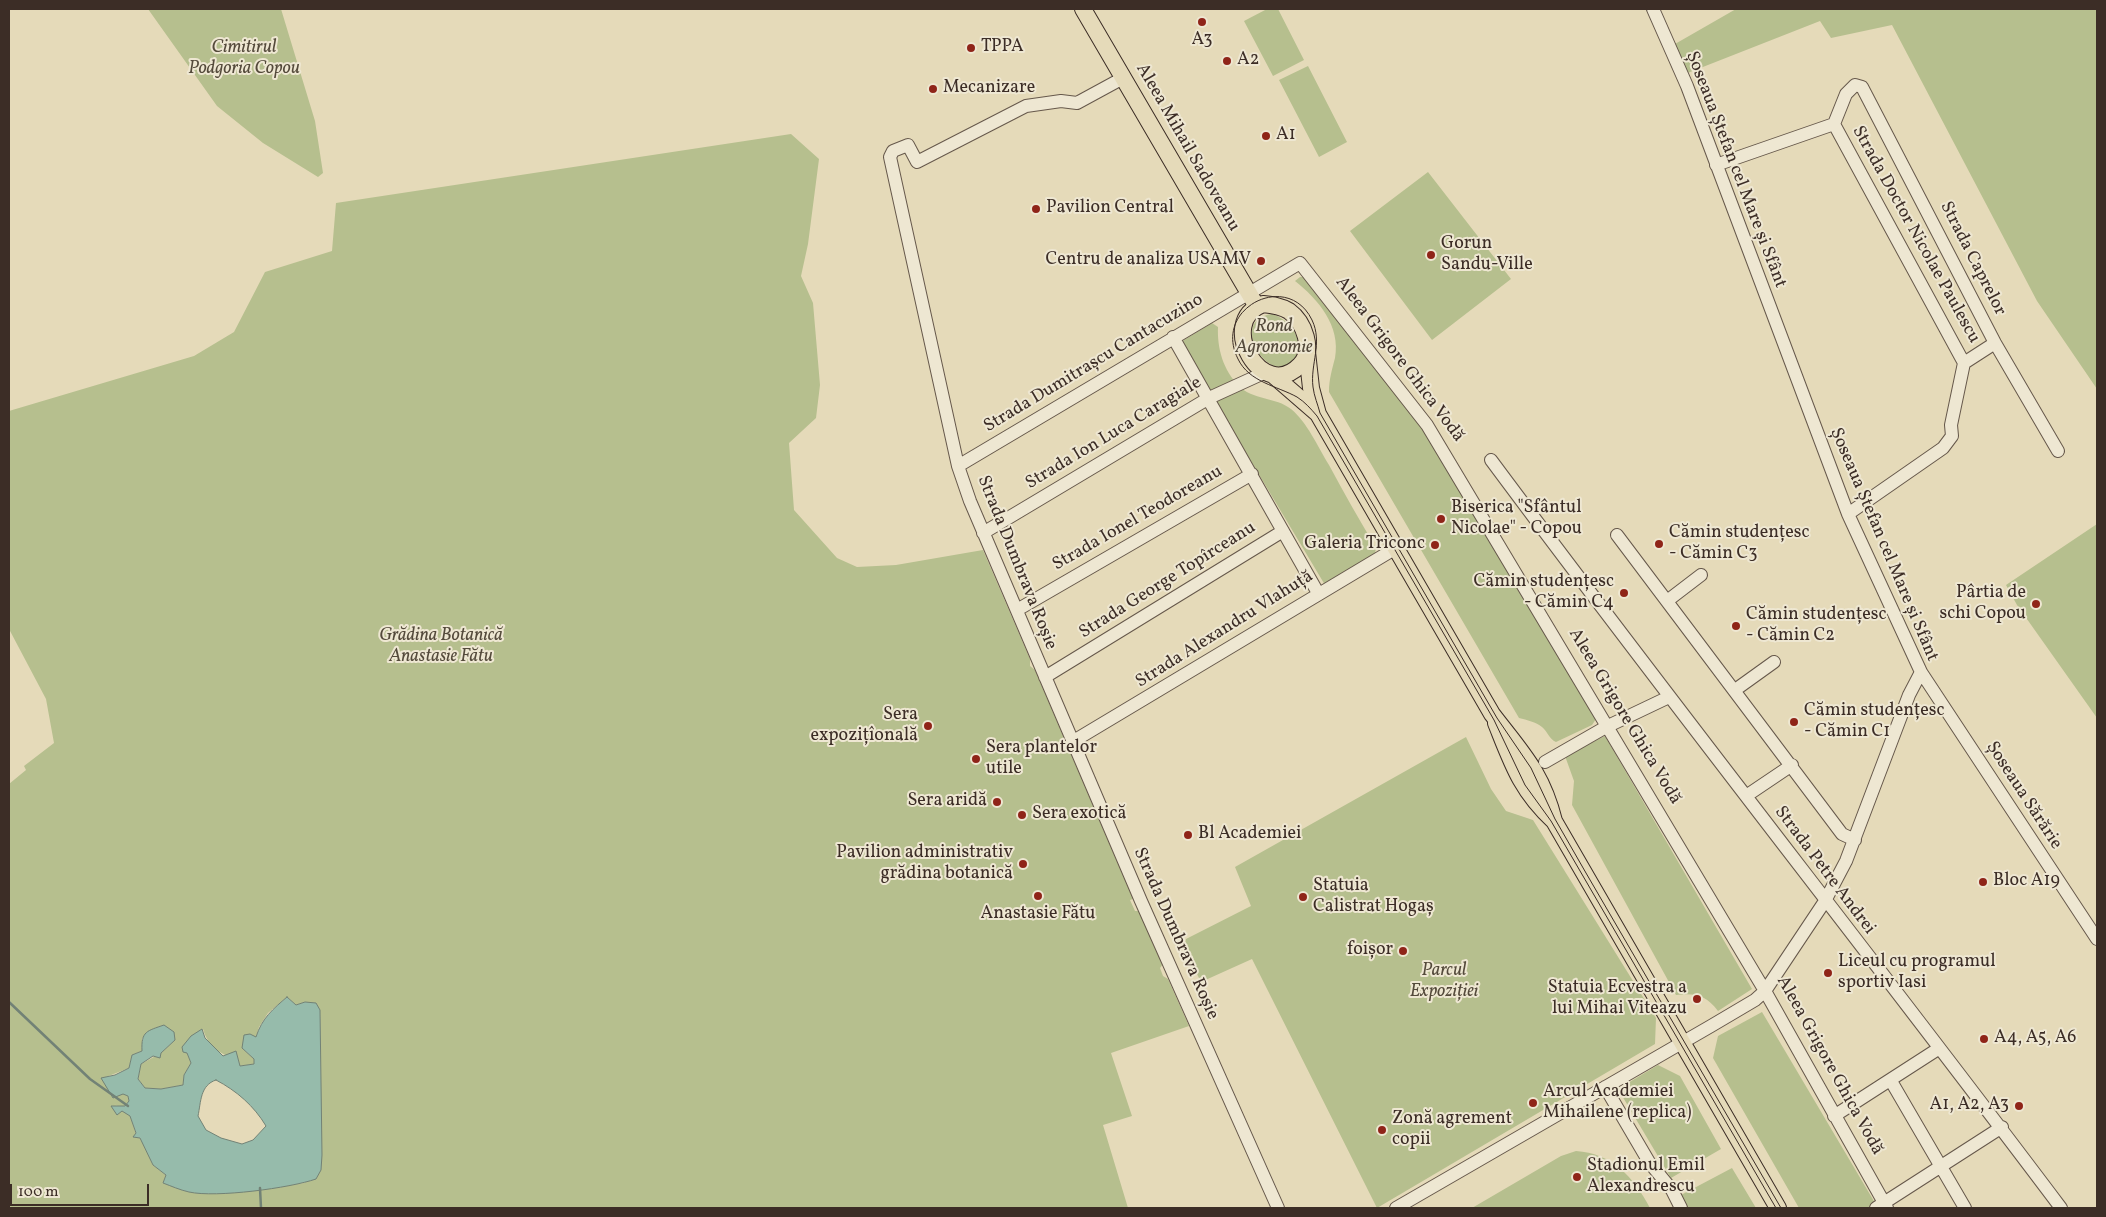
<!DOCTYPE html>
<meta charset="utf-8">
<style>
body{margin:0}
#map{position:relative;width:2106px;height:1217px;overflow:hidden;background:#e5dab9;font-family:Vollkorn,serif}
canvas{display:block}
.frame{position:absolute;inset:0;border:10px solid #3c2d26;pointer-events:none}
.scale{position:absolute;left:10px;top:1184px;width:139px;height:22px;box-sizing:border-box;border:2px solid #3c2d26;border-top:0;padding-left:6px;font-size:15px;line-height:18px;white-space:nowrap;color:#3c2d26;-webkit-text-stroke:4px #eee7d2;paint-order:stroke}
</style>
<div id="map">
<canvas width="2106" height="1217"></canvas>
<div class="frame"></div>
<div class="scale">100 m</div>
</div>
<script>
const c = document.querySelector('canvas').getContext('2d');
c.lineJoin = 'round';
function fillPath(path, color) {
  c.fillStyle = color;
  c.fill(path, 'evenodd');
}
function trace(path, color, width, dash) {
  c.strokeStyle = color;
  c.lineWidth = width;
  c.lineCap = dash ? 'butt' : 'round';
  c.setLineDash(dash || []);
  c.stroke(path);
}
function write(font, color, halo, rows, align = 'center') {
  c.font = font + ' Vollkorn,serif';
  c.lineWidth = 4;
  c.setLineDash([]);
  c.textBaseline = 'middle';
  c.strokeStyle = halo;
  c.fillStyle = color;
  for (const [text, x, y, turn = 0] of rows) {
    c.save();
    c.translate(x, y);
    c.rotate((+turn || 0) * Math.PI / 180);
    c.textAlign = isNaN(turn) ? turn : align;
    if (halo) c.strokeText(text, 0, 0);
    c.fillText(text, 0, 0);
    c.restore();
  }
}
fillPath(new Path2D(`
 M 148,9 L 281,9 L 315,121 L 323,173 L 318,177 L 263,143 L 217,106 Z
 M 1267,9 L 1278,9 L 1304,60 L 1273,76 L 1244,21 Z
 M 1736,9 L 2097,9 L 2097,389 L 2037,301 L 1892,25 L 1831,38 L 1820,21 L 1685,74 L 1675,44 Z
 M 1308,66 L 1347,142 L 1319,157 L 1279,80 Z
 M 791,134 L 819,159 L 808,244 L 801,276 L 813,303 L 820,385 L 816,418 L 789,443 L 794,510 L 837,558 L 857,567 L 896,565 L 983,550 L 1030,659 L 1030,666 L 1035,670 L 1064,738 L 1061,741 L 1064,749 L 1070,752 L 1133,899 L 1130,900 L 1135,911 L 1139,911 L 1163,964 L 1160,968 L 1163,976 L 1168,979 L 1189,1026 L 1111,1053 L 1132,1116 L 1103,1125 L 1128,1208 L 9,1208 L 9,784 L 26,770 L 24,766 L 54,743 L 46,699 L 9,629 L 9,411 L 194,356 L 234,332 L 265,272 L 332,251 L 336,203 ZM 287,997 L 296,1005 L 305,1002 L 320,1010 L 321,1170 L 304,1183 L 222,1193 L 189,1192 L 163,1183 L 166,1175 L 153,1165 L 143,1142 L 136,1134 L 130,1115 L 114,1104 L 119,1107 L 125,1106 L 129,1101 L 128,1096 L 106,1077 L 129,1068 L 132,1055 L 142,1051 L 142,1038 L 175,1040 L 161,1053 L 141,1064 L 138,1079 L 145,1088 L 161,1089 L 183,1085 L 184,1075 L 191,1063 L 187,1053 L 203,1029 C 208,1047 221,1055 238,1059 L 240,1066 L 255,1064 L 254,1059 L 242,1048 L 256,1037 L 259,1027 L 268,1013 Z
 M 1428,172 L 1511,279 L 1432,340 L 1350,231 Z
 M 1300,277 L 1308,277 L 1427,431 L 1596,719 L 1592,725 L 1556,742 C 1549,739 1548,732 1542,727 C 1536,722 1527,720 1519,718 L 1329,392 C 1329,379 1332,370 1335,358 C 1341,326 1318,299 1295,281 Z
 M 1272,314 C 1290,319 1309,344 1292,362 C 1270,386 1226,320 1272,314 Z
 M 1212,323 L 1218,327 C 1217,348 1223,370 1239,386 C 1252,400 1276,397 1291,409 C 1307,422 1318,447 1329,465 C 1344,493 1360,521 1376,548 L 1375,553 L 1325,585 L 1181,344 L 1184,340 Z
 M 2097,524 L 2097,718 L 2017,605 L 2006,585 Z
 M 1605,736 L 1752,989 L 1718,1011 C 1706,995 1695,993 1676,995 L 1572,805 L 1574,781 L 1565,756 Z
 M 1466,737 L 1491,789 L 1506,811 L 1533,820 L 1656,1018 L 1655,1044 L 1377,1208 L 1252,959 L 1201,982 L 1184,948 L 1186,939 L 1251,906 L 1235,867 Z
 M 1762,1012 L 1878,1208 L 1799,1208 L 1713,1058 L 1718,1036 Z
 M 1658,1065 L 1680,1076 L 1721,1149 L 1671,1178 L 1618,1089 Z
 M 1576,1151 C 1611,1153 1634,1177 1650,1208 L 1472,1208 L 1561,1156 Z
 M 1732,1168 L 1756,1208 L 1688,1208 L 1681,1195 Z`), '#b6bf8e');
const water = new Path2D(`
 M 287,997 L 296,1005 L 305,1002 L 316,1003 L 320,1010 L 322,1155 L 321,1170 L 316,1179 C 290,1188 216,1198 189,1192 C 180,1190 171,1186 163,1183 L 166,1175 L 153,1165 L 140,1138 L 133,1137 L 136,1133 L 130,1116 L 122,1111 L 117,1115 L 111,1106 L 125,1106 L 129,1101 L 128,1096 L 123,1094 L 113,1098 L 101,1078 L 115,1075 L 129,1068 L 132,1055 L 142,1051 C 141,1031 147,1031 164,1025 L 174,1032 L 175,1040 L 161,1053 L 160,1058 L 153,1056 L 141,1064 L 138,1079 L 145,1088 L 161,1089 L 183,1085 L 184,1075 L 191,1063 L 187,1053 L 183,1052 L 182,1047 L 191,1036 L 202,1029 L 205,1038 L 223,1056 L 236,1051 L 240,1066 L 254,1064 L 254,1059 L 242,1048 L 244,1035 L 250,1034 L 256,1037 C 262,1018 273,1009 287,997 ZM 216,1080 C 237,1091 254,1106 266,1126 L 253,1140 L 242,1144 L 221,1138 L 206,1130 L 198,1116 C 201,1102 200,1085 216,1080 Z`);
fillPath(water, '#96bbab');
trace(water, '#728276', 1);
trace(new Path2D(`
 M 9,1002 L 90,1079 L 128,1106
 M 260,1188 L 261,1208`), '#728276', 2.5);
const minor = new Path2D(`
 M 1123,78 L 1077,103 L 1061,101 L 1026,106 L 917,162 L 908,145 L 893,151 L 890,157 L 958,466 L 970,501 L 1141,901 L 1278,1208
 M 1834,124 L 1964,363
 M 1716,165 L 1834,124 L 1846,94 L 1855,85 L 1862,87 L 1995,343 L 2058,451
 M 1173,337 L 1318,593
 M 1964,363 L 1995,343
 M 1491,460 C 1678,712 1873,958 2061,1208
 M 958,466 L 1300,263 L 1427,425 L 1765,991 L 1887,1208
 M 1848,514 L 1943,448 L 1952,436 L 1951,425 L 1964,363
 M 983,533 L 1209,398 L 1266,372
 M 1617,535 L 1842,834 L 1855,840
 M 1667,601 L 1701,575
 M 1017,610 L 1252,474
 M 1921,672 L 2097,939
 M 1045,677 L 1283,531
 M 1735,690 L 1774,662
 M 1072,742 L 1396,548
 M 1545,762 L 1606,727 L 1669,697
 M 1746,796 L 1792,765
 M 1891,1081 L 1965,1208
 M 1605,1087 L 1649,1162 L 1672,1190 L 1681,1208
 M 1834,1116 L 1938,1049
 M 1396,1208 L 1711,1026 L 1755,1000 L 1765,991 L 1825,901 L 1846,861 L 1909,695 L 1921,672 L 1848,514 L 1687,86 L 1653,9
 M 1876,1208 L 2002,1127`);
const major = new Path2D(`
 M 1083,9 L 1257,307
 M 1263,304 C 1272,305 1281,306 1289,311 C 1304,322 1315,350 1300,365 C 1263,404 1215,322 1263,304 Z
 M 1307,352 L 1311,388 L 1318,414
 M 1273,375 L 1318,414 L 1492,714 C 1521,752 1542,772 1554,821 L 1778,1208
 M 1496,723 C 1512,763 1521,791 1554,821`);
trace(minor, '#66584b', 14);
trace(major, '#3c2d26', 18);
trace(minor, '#eee7d2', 12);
trace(major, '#e5dab9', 16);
trace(new Path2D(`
 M 1776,1208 L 1551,821 L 1525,785 L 1494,720 L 1317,416 C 1311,409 1305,402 1297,397 C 1277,386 1249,382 1238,359 C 1212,308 1288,270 1312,320 C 1323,343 1310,364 1313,387 C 1314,396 1318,405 1320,413 L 1497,718 L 1531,768 L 1555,819 L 1586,873 L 1781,1208`), '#3c2d26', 1);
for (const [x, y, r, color] of [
 [1202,22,5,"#8f2418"],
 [971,48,5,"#8f2418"],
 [1227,61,5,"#8f2418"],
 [933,89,5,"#8f2418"],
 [1266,136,5,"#8f2418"],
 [1036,209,5,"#8f2418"],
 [1431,255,5,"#8f2418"],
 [1261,261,5,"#8f2418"],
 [1441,519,5,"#8f2418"],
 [1659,544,5,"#8f2418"],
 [1435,545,5,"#8f2418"],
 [1624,593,5,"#8f2418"],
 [2036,604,5,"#8f2418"],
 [1736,626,5,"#8f2418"],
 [1794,722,5,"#8f2418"],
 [928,726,5,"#8f2418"],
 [976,759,5,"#8f2418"],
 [997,802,5,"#8f2418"],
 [1022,815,5,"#8f2418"],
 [1188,835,5,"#8f2418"],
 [1023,864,5,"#8f2418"],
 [1983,882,5,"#8f2418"],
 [1038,896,5,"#8f2418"],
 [1303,897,5,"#8f2418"],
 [1403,951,5,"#8f2418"],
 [1828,973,5,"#8f2418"],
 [1697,999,5,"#8f2418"],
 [1984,1039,5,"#8f2418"],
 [1533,1103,5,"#8f2418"],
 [2019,1106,5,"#8f2418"],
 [1382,1130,5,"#8f2418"],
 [1577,1177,5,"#8f2418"]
]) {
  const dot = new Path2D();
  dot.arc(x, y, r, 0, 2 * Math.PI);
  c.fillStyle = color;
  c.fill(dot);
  trace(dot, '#eee7d2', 2);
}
write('18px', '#3c2d26', '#eee7d2', [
 ["A3",1202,41,"center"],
 ["TPPA",981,48],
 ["A2",1237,61],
 ["Mecanizare",943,89],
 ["A1",1276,136],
 ["Pavilion Central",1046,209],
 ["Gorun",1441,245],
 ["Sandu-Ville",1441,266],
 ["Centru de analiza USAMV",1251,261,"right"],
 ["Biserica \"Sfântul",1451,509],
 ["Nicolae\" - Copou",1451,530],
 ["Cămin studențesc",1669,534],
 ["- Cămin C3",1669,555],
 ["Galeria Triconc",1425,545,"right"],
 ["Cămin studențesc",1614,583,"right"],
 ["- Cămin C4",1614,604,"right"],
 ["Pârtia de",2026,594,"right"],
 ["schi Copou",2026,615,"right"],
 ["Cămin studențesc",1746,616],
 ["- Cămin C2",1746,637],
 ["Cămin studențesc",1804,712],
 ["- Cămin C1",1804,733],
 ["Sera",918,716,"right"],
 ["expozițîonală",918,737,"right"],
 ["Sera plantelor",986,749],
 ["utile",986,770],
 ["Sera aridă",987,802,"right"],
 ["Sera exotică",1032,815],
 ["Bl Academiei",1198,835],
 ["Pavilion administrativ",1013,854,"right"],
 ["grădina botanică",1013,875,"right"],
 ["Bloc A19",1993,882],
 ["Statuia",1313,887],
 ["Calistrat Hogaș",1313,908],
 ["Anastasie Fătu",1038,915,"center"],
 ["foișor",1393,951,"right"],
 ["Liceul cu programul",1838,963],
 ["sportiv Iasi",1838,984],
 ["Statuia Ecvestra a",1687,989,"right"],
 ["lui Mihai Viteazu",1687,1010,"right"],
 ["A4, A5, A6",1994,1039],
 ["Arcul Academiei",1543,1093],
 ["Mihailene (replica)",1543,1114],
 ["A1, A2, A3",2009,1106,"right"],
 ["Zonă agrement",1392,1120],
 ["copii",1392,1141],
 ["Stadionul Emil",1587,1167],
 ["Alexandrescu",1587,1188]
], 'left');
write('italic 18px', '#544a3b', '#eee7d2', [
 ["Cimitirul",244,49],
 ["Podgoria Copou",244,70],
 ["Rond",1274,328],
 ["Agronomie",1274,349],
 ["Grădina Botanică",441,637],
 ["Anastasie Fătu",441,658],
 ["Parcul",1444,972],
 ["Expoziției",1444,993]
]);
write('18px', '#3c2d26', '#eee7d2', [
 ["Aleea Mihail Sadoveanu",1187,148,60],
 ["Șoseaua Ștefan cel Mare și Sfânt",1735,170,69],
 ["Strada Doctor Nicolae Paulescu",1915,235,61],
 ["Strada Caprelor",1972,259,63],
 ["Aleea Grigore Ghica Vodă",1399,360,53],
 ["Strada Dumitrașcu Cantacuzino",1094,364,-31],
 ["Strada Ion Luca Caragiale",1114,434,-31],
 ["Strada Ionel Teodoreanu",1138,519,-30],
 ["Șoseaua Ștefan cel Mare și Sfânt",1883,545,67],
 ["Strada Dumbrava Roșie",1016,563,68],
 ["Strada George Topîrceanu",1168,581,-32],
 ["Strada Alexandru Vlahuță",1225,630,-32],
 ["Aleea Grigore Ghica Vodă",1624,717,59],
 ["Șoseaua Sărărie",2023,796,57],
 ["Strada Petre Andrei",1824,871,53],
 ["Strada Dumbrava Roșie",1175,934,66],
 ["Aleea Grigore Ghica Vodă",1829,1066,61]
]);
</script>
